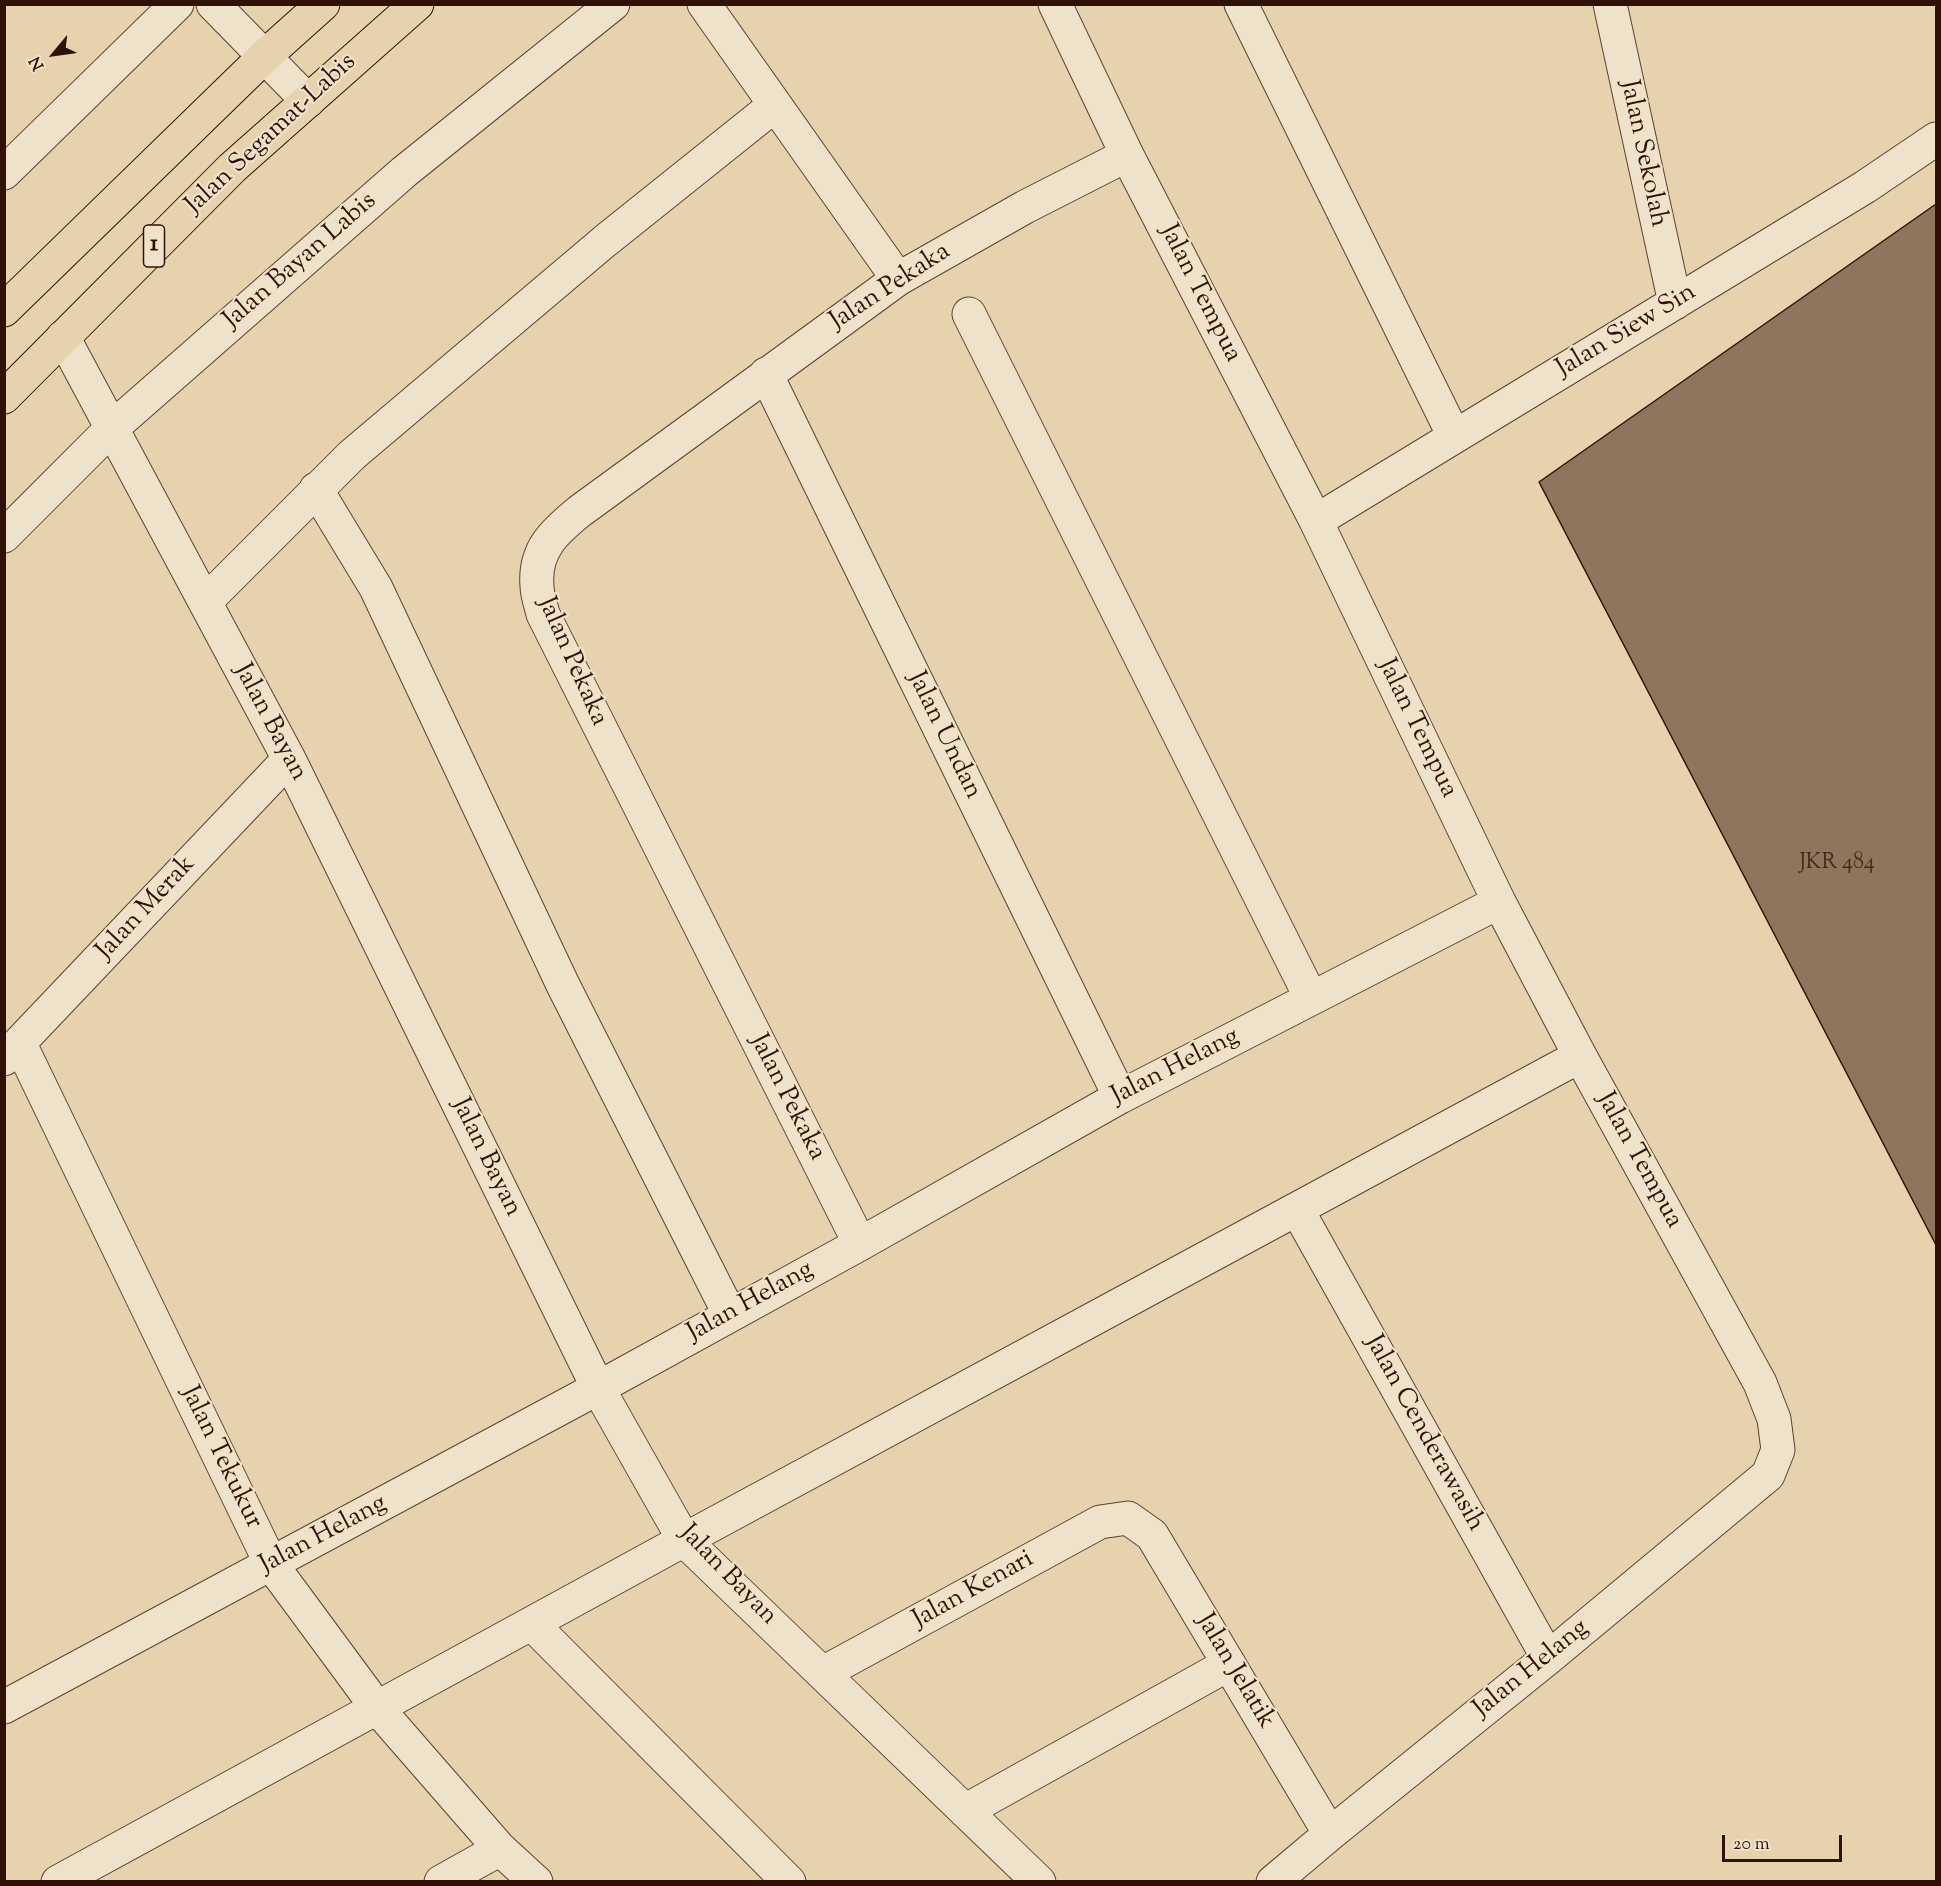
<!DOCTYPE html>
<style>
body{margin:0}
#map{position:relative;width:1941px;height:1886px;overflow:hidden;background:#e7d2ae;font-family:"Sorts Mill Goudy",serif}
canvas{display:block}
.frame{position:absolute;inset:0;border:6px solid #301105;pointer-events:none}
.north{position:absolute;left:24px;top:24px;width:60px;height:60px;-webkit-text-stroke:4px #efe2ca;paint-order:stroke;rotate:241deg;font-size:16px;font-weight:700;line-height:24px;text-align:center;color:#301105}
.north::after{content:'';display:block;margin:auto;width:21px;height:27px;background:#301105;clip-path:polygon(50% 0,100% 100%,50% 72%,0 100%)}
.scale{position:absolute;left:1722px;top:1835px;width:120px;height:27px;box-sizing:border-box;border:3px solid #301105;border-top:0;padding-left:8px;font-size:18px;line-height:21px;white-space:nowrap;color:#301105;-webkit-text-stroke:4px #efe2ca;paint-order:stroke}
</style>
<div id="map">
<canvas width="1941" height="1886"></canvas>
<div class="frame"></div>
<div class="north">N</div>
<div class="scale">20 m</div>
</div>
<script>
const c = document.querySelector('canvas').getContext('2d');
c.lineJoin = 'round';
function fillPath(path, color) {
  c.fillStyle = color;
  c.fill(path, 'evenodd');
}
function trace(path, color, width, dash) {
  c.strokeStyle = color;
  c.lineWidth = width;
  c.lineCap = dash ? 'butt' : 'round';
  c.setLineDash(dash || []);
  c.stroke(path);
}
function write(font, color, halo, rows, align = 'center') {
  c.font = font + ' "Sorts Mill Goudy",serif';
  c.lineWidth = 4.5;
  c.setLineDash([]);
  c.textBaseline = 'middle';
  c.strokeStyle = halo;
  c.fillStyle = color;
  for (const [text, x, y, turn = 0] of rows) {
    c.save();
    c.translate(x, y);
    c.rotate((+turn || 0) * Math.PI / 180);
    c.textAlign = isNaN(turn) ? turn : align;
    if (halo) c.strokeText(text, 0, 0);
    c.fillText(text, 0, 0);
    c.restore();
  }
}
const building = new Path2D(`
 M 1936,204 L 1936,1245 L 1539,482 Z`);
fillPath(building, '#8f755d');
trace(building, '#301105', 1.5);
const minor = new Path2D(`
 M 213,4 L 308,101
 M 704,4 L 898,279
 M 1055,4 L 1127,155 L 1316,521 L 1499,902 L 1580,1056 L 1760,1383 L 1774,1419 L 1778,1450 L 1768,1475 L 1548,1658 L 1330,1834 L 1273,1882
 M 1241,4 L 1454,436
 M 1610,4 L 1675,303
 M 4,173 L 177,4
 M 969,314 L 1311,998
 M 63,337 L 289,759 L 598,1388 L 684,1540 L 1039,1882
 M 766,374 L 1120,1097
 M 316,489 L 376,588 L 563,985 L 730,1315
 M 1316,521 L 1865,187 L 1936,139
 M 4,536 L 112,428 L 404,172 L 613,4
 M 205,602 L 352,455 L 605,241 L 775,105
 M 20,1044 L 271,1564 L 378,1709 L 500,1849 L 536,1882
 M 4,1059 L 289,759
 M 1298,1211 L 1548,1658
 M 860,1244 L 543,614 C 541,605 537,595 537,586 C 534,550 554,532 580,511 L 898,279 L 1025,207 L 1127,155
 M 532,1624 L 789,1882
 M 823,1673 L 1100,1522 L 1128,1518 L 1152,1535 L 1330,1834
 M 4,1707 L 598,1388 L 860,1244 L 1120,1097 L 1499,902
 M 965,1811 L 1229,1664
 M 58,1882 C 267,1769 475,1654 684,1540 C 982,1377 1282,1219 1580,1056
 M 441,1882 L 500,1849`);
const highway = new Path2D(`
 M 4,310 L 265,56 L 323,4
 M 4,397 L 232,168 L 417,4`);
trace(minor, '#5e412f', 35);
trace(highway, '#301105', 35);
trace(minor, '#efe2ca', 33);
trace(highway, '#e7d2ae', 33);
write('22px', '#482a1b', null, [
 ["JKR 484",1837,864]
]);
for (const [x, y, w] of [
 [154,246,21]
]) {
  const box = new Path2D();
  box.roundRect(x - w / 2, y - 21, w, 42, 4.5);
  c.fillStyle = '#efe2ca';
  c.fill(box);
  trace(box, '#301105', 1.5);
}
write('bold 24px', '#301105', null, [
 ["1",154,246]
]);
write('26px', '#301105', '#efe2ca', [
 ["Jalan Segamat-Labis",272,135,-43],
 ["Jalan Sekolah",1642,154,78],
 ["Jalan Bayan Labis",301,262,-41],
 ["Jalan Pekaka",891,288,-33],
 ["Jalan Tempua",1199,294,63],
 ["Jalan Siew Sin",1627,332,-31],
 ["Jalan Pekaka",571,662,66],
 ["Jalan Bayan",269,723,62],
 ["Jalan Tempua",1416,729,64],
 ["Jalan Undan",943,736,64],
 ["Jalan Merak",147,909,-47],
 ["Jalan Helang",1176,1068,-27],
 ["Jalan Pekaka",786,1098,63],
 ["Jalan Bayan",485,1158,64],
 ["Jalan Tempua",1638,1161,61],
 ["Jalan Helang",751,1303,-29],
 ["Jalan Cenderawasih",1423,1434,61],
 ["Jalan Tekukur",220,1458,64],
 ["Jalan Helang",324,1536,-28],
 ["Jalan Bayan",727,1576,46],
 ["Jalan Kenari",974,1591,-29],
 ["Jalan Helang",1532,1670,-39],
 ["Jalan Jelatik",1234,1672,59]
]);
</script>
